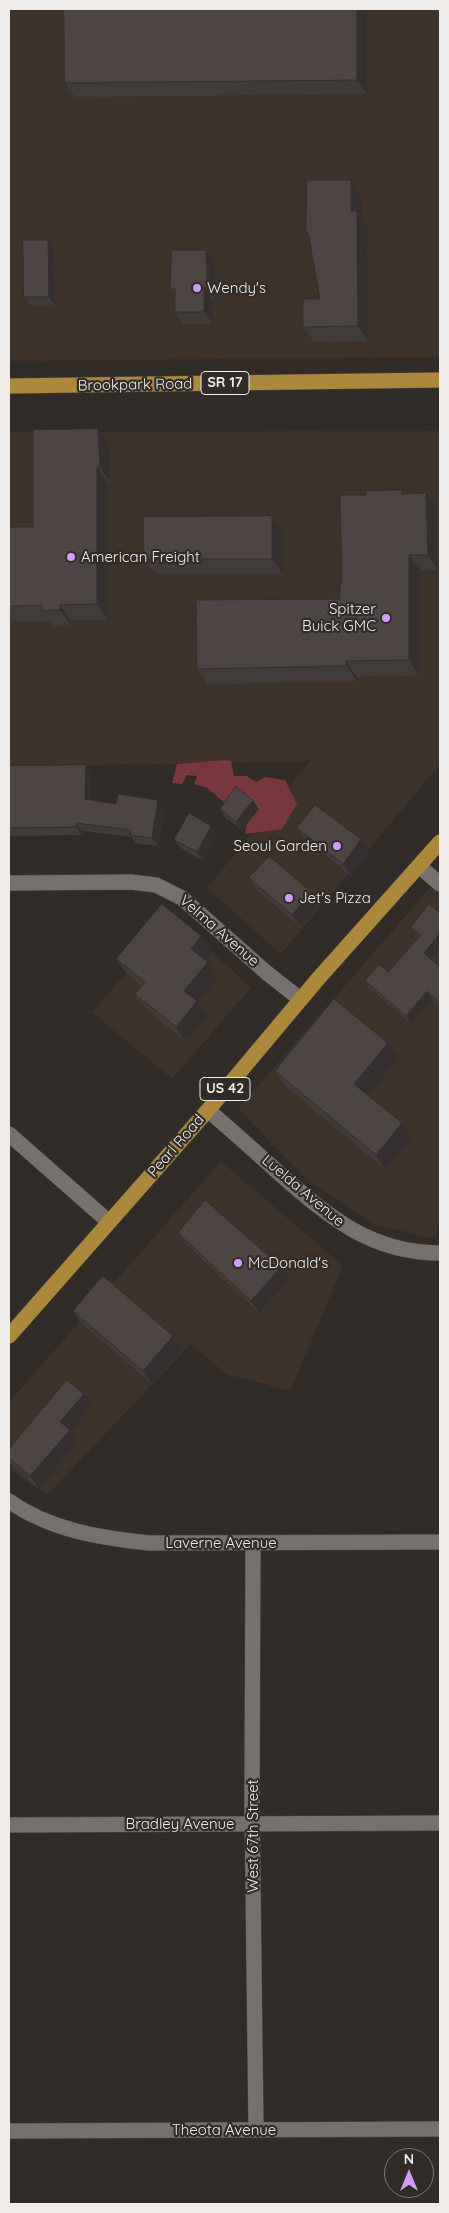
<!DOCTYPE html>
<style>
body{margin:0}
#map{position:relative;width:449px;height:2213px;overflow:hidden;background:#312c28;font-family:Quicksand,sans-serif}
canvas{display:block}
.frame{position:absolute;inset:0;border:10px solid #eeebe8;pointer-events:none}
.north{position:absolute;left:384px;top:2148px;width:50px;height:50px;box-sizing:border-box;background:#312c28;border:1px solid #7d7875;border-radius:50%;rotate:0deg;font-size:14px;font-weight:700;line-height:20px;text-align:center;color:#eeebe8}
.north::after{content:'';display:block;margin:auto;width:18px;height:22px;background:#d49cfb;clip-path:polygon(50% 0,100% 100%,50% 72%,0 100%)}
</style>
<div id="map">
<canvas width="449" height="2213"></canvas>
<div class="frame"></div>
<div class="north">N</div>
</div>
<script>
const c = document.querySelector('canvas').getContext('2d');
c.lineJoin = 'round';
function fillPath(path, color) {
  c.fillStyle = color;
  c.fill(path, 'evenodd');
}
function trace(path, color, width, dash) {
  c.strokeStyle = color;
  c.lineWidth = width;
  c.lineCap = dash ? 'butt' : 'round';
  c.setLineDash(dash || []);
  c.stroke(path);
}
function write(font, color, halo, rows, align = 'center') {
  c.font = font + ' Quicksand,sans-serif';
  c.lineWidth = 4.5;
  c.setLineDash([]);
  c.textBaseline = 'middle';
  c.strokeStyle = halo;
  c.fillStyle = color;
  for (const [text, x, y, turn = 0] of rows) {
    c.save();
    c.translate(x, y);
    c.rotate((+turn || 0) * Math.PI / 180);
    c.textAlign = isNaN(turn) ? turn : align;
    if (halo) c.strokeText(text, 0, 0);
    c.fillText(text, 0, 0);
    c.restore();
  }
}
fillPath(new Path2D(`
 M 9,9 L 440,9 L 440,357 L 9,361 Z
 M 440,431 L 440,764 L 281,954 L 207,888 L 310,761 L 9,767 L 9,432 Z
 M 440,876 L 440,1219 L 435,1239 L 376,1225 L 308,1180 L 238,1109 Z
 M 174,919 L 250,986 L 250,989 L 172,1079 L 92,1012 Z
 M 221,1161 L 343,1266 L 290,1391 L 226,1374 L 191,1344 L 48,1494 L 44,1493 L 9,1469 L 9,1402 Z`), '#3d332b');
fillPath(new Path2D(`
 M 225,760 L 231,761 L 234,776 L 247,776 L 256,782 L 265,777 L 285,780 L 297,804 L 282,829 L 245,834 L 247,822 L 207,788 L 194,784 L 197,776 L 187,775 L 182,784 L 172,783 L 177,764 Z`), '#78373d');
const street = new Path2D(`
 M 419,866 L 440,884
 M 9,883 L 131,882 L 156,885 L 182,898 L 267,973 L 300,999
 M 208,1110 C 232,1131 256,1152 280,1174 C 329,1217 371,1253 440,1253
 M 9,1134 L 109,1222
 M 9,1501 C 50,1530 100,1538 149,1543 L 440,1542
 M 253,1543 L 252,1807 L 256,2129
 M 9,1825 L 440,1823
 M 9,2131 L 440,2129`);
const primary = new Path2D(`
 M 9,386 L 440,380
 M 9,1336 L 208,1110 L 317,980 L 440,842`);
trace(street, '#4c4845', 16);
trace(primary, '#4c4845', 16);
trace(street, '#77716d', 15);
trace(primary, '#ab883b', 15);
fillPath(new Path2D(`
 M 367,9 L 367,94 L 75,97 L 65,83 Z
 M 351,180 L 361,195 L 362,218 L 367,226 L 368,341 L 314,342 L 303,327 L 320,299 L 309,237 L 306,232 Z
 M 54,248 L 55,305 L 30,305 L 24,297 Z
 M 215,262 L 215,299 L 212,299 L 213,324 L 184,324 L 175,312 L 175,295 L 170,288 Z
 M 109,444 L 110,483 L 108,483 L 108,620 L 70,620 L 71,625 L 52,626 L 49,621 L 9,621 L 9,527 L 33,527 Z
 M 401,490 L 404,494 L 436,508 L 438,570 L 420,570 L 419,675 L 357,677 L 357,681 L 208,684 L 197,669 L 340,599 L 366,495 Z
 M 272,516 L 283,531 L 283,574 L 155,574 L 144,559 Z
 M 9,766 L 91,773 L 91,800 L 116,804 L 164,808 L 158,846 L 135,843 L 132,837 L 82,831 L 82,835 L 9,836 Z
 M 220,809 L 259,809 L 242,830 L 226,818 Z
 M 297,828 L 370,851 L 352,876 L 305,840 Z
 M 217,834 L 203,861 L 180,848 L 174,840 Z
 M 249,878 L 320,905 L 301,927 L 258,891 Z
 M 440,913 L 440,949 L 432,959 L 440,967 L 440,1006 L 433,1000 L 412,1024 L 371,990 L 365,981 L 388,972 L 419,937 L 411,927 Z
 M 212,952 L 205,960 L 218,977 L 198,1002 L 208,1016 L 186,1042 L 146,1009 L 135,994 L 142,986 L 127,974 L 116,959 Z
 M 399,1058 L 368,1095 L 402,1123 L 412,1138 L 386,1170 L 285,1086 L 275,1071 Z
 M 178,1233 L 290,1280 L 259,1313 L 187,1245 Z
 M 73,1311 L 182,1349 L 152,1384 L 81,1323 Z
 M 92,1406 L 71,1432 L 78,1442 L 39,1489 L 13,1467 L 9,1461 L 9,1449 Z`), '#413b3a');
fillPath(new Path2D(`
 M 357,9 L 367,9 L 367,94 L 357,80 Z
 M 351,180 L 361,195 L 362,218 L 367,226 L 368,341 L 358,326 L 351,211 Z
 M 48,240 L 54,248 L 55,305 L 49,297 Z
 M 206,250 L 215,262 L 215,299 L 207,287 Z
 M 204,287 L 212,299 L 213,324 L 204,312 Z
 M 98,429 L 109,444 L 110,483 L 100,467 Z
 M 97,467 L 108,483 L 108,620 L 97,604 Z
 M 426,493 L 436,508 L 438,570 L 428,555 Z
 M 272,516 L 283,531 L 283,574 L 272,559 Z
 M 409,555 L 420,570 L 419,675 L 409,660 Z
 M 60,605 L 70,620 L 71,625 L 60,610 Z
 M 346,661 L 357,677 L 357,681 L 346,666 Z
 M 86,765 L 91,773 L 91,807 L 85,799 Z
 M 158,800 L 164,808 L 158,846 L 152,838 Z
 M 253,800 L 259,809 L 242,830 L 236,822 Z
 M 76,823 L 82,831 L 82,835 L 76,827 Z
 M 211,826 L 217,834 L 203,861 L 197,852 Z
 M 361,839 L 370,851 L 352,876 L 343,864 Z
 M 311,892 L 320,905 L 301,927 L 292,915 Z
 M 440,933 L 440,949 L 430,961 L 424,953 Z
 M 201,936 L 212,952 L 202,964 L 191,949 Z
 M 208,962 L 218,977 L 198,1002 L 208,1016 L 186,1042 L 176,1027 L 184,991 Z
 M 427,991 L 433,1000 L 412,1024 L 406,1016 Z
 M 388,1043 L 399,1058 L 365,1099 L 354,1084 Z
 M 402,1123 L 412,1138 L 386,1170 L 376,1155 Z
 M 281,1267 L 290,1280 L 259,1313 L 251,1301 Z
 M 173,1336 L 182,1349 L 152,1384 L 143,1371 Z
 M 84,1394 L 92,1406 L 71,1432 L 78,1442 L 39,1489 L 30,1476 L 60,1422 Z`), '#35302f');
const building = new Path2D(`
 M 64,9 L 357,9 L 357,80 L 65,83 Z
 M 307,180 L 351,180 L 351,211 L 357,211 L 358,326 L 303,327 L 303,299 L 320,299 L 308,232 L 306,232 Z
 M 23,240 L 48,240 L 49,297 L 24,297 Z
 M 172,250 L 206,250 L 207,287 L 204,287 L 204,312 L 175,312 L 175,289 L 170,288 Z
 M 98,429 L 100,467 L 97,467 L 97,604 L 60,605 L 60,610 L 42,611 L 42,605 L 9,606 L 9,527 L 33,527 L 33,430 Z
 M 401,490 L 402,494 L 426,493 L 428,555 L 409,555 L 409,660 L 346,661 L 346,666 L 197,669 L 196,600 L 340,599 L 340,584 L 342,584 L 340,495 L 366,495 L 366,491 Z
 M 272,516 L 272,559 L 144,559 L 143,517 Z
 M 86,765 L 85,799 L 116,804 L 118,794 L 158,800 L 152,838 L 130,835 L 131,830 L 76,823 L 76,827 L 9,828 L 9,766 Z
 M 236,787 L 253,800 L 236,822 L 220,809 Z
 M 315,805 L 361,839 L 343,864 L 297,828 Z
 M 189,813 L 211,826 L 197,852 L 174,840 Z
 M 269,856 L 311,892 L 292,915 L 249,878 Z
 M 162,904 L 201,936 L 191,949 L 208,962 L 184,991 L 197,1001 L 176,1027 L 135,994 L 145,982 L 116,959 Z
 M 429,904 L 440,913 L 440,933 L 424,953 L 440,967 L 440,1001 L 439,1002 L 427,991 L 406,1016 L 365,981 L 379,964 L 388,972 L 421,935 L 411,927 Z
 M 334,999 L 388,1043 L 354,1084 L 402,1123 L 376,1155 L 275,1071 Z
 M 205,1200 L 281,1267 L 251,1301 L 178,1233 Z
 M 103,1276 L 173,1336 L 143,1371 L 73,1311 Z
 M 67,1380 L 84,1394 L 60,1422 L 70,1430 L 30,1476 L 9,1458 L 9,1449 Z`);
fillPath(building, '#4c4543');
trace(building, '#35302f', 1);
for (const [x, y, r, color] of [
 [197,288,5,"#d49cfb"],
 [71,557,5,"#d49cfb"],
 [386,618,5,"#d49cfb"],
 [337,846,5,"#d49cfb"],
 [289,898,5,"#d49cfb"],
 [238,1263,5,"#d49cfb"]
]) {
  const dot = new Path2D();
  dot.arc(x, y, r, 0, 2 * Math.PI);
  c.fillStyle = color;
  c.fill(dot);
  trace(dot, '#312c28', 2);
}
for (const [x, y, w] of [
 [225,383,48],
 [225,1089,50]
]) {
  const box = new Path2D();
  box.roundRect(x - w / 2, y - 11.5, w, 23, 4);
  c.fillStyle = '#312c28';
  c.fill(box);
  trace(box, '#eeebe8', 1);
}
write('bold 14px', '#eeebe8', null, [
 ["SR 17",225,383],
 ["US 42",225,1089]
]);
write('15px', '#eeebe8', '#312c28', [
 ["Wendy's",207,288],
 ["American Freight",81,557],
 ["Spitzer",376,609,"right"],
 ["Buick GMC",376,626,"right"],
 ["Seoul Garden",327,846,"right"],
 ["Jet's Pizza",299,898],
 ["McDonald's",248,1263]
], 'left');
write('15px', '#eeebe8', '#312c28', [
 ["Brookpark Road",135,385,-1],
 ["Velma Avenue",219,931,41],
 ["Pearl Road",176,1146,-49],
 ["Luelda Avenue",303,1191,40],
 ["Laverne Avenue",221,1543],
 ["Bradley Avenue",180,1824],
 ["West 67th Street",253,1836,-90],
 ["Theota Avenue",224,2130]
]);
</script>
